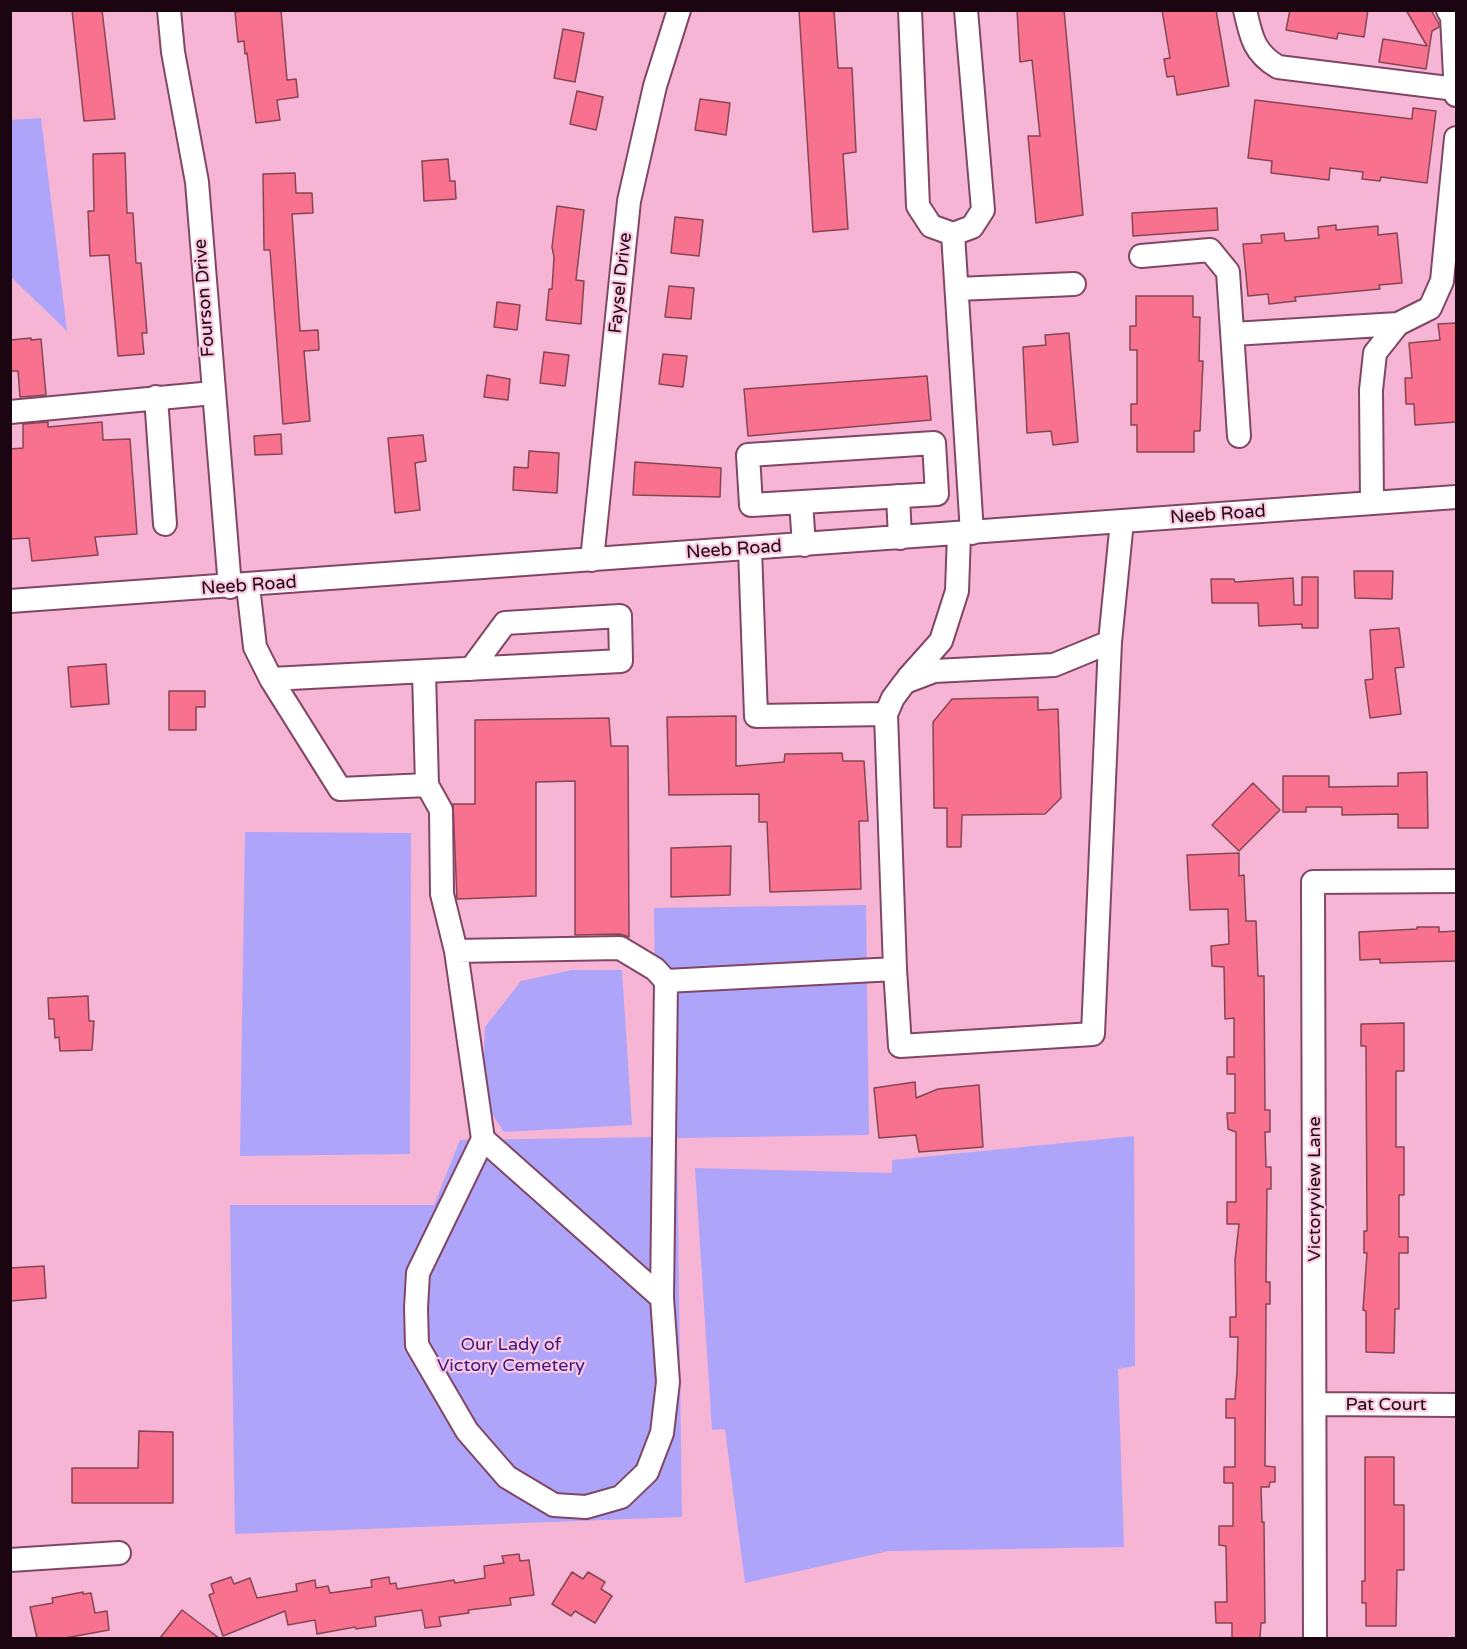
<!DOCTYPE html>
<style>
body{margin:0}
#map{position:relative;width:1467px;height:1649px;overflow:hidden;background:#f7b5d5;font-family:"Varela Round",sans-serif}
canvas{display:block}
.frame{position:absolute;inset:0;border:12px solid #1a0510;pointer-events:none}
</style>
<div id="map">
<canvas width="1467" height="1649"></canvas>
<div class="frame"></div>
</div>
<script>
const c = document.querySelector('canvas').getContext('2d');
c.lineJoin = 'round';
function fillPath(path, color) {
  c.fillStyle = color;
  c.fill(path, 'evenodd');
}
function trace(path, color, width, dash) {
  c.strokeStyle = color;
  c.lineWidth = width;
  c.lineCap = dash ? 'butt' : 'round';
  c.setLineDash(dash || []);
  c.stroke(path);
}
function write(font, color, halo, rows, align = 'center') {
  c.font = font + ' "Varela Round",sans-serif';
  c.lineWidth = 4.5;
  c.setLineDash([]);
  c.textBaseline = 'middle';
  c.strokeStyle = halo;
  c.fillStyle = color;
  for (const [text, x, y, turn = 0] of rows) {
    c.save();
    c.translate(x, y);
    c.rotate((+turn || 0) * Math.PI / 180);
    c.textAlign = isNaN(turn) ? turn : align;
    if (halo) c.strokeText(text, 0, 0);
    c.fillText(text, 0, 0);
    c.restore();
  }
}
fillPath(new Path2D(`
 M 41,118 L 67,331 L 11,277 L 11,120 Z
 M 245,832 L 411,833 L 410,1154 L 240,1156 Z
 M 866,905 L 869,1135 L 677,1138 L 682,1517 L 235,1534 L 230,1205 L 434,1205 L 460,1140 L 657,1137 L 654,908 Z
 M 572,970 L 622,970 L 632,1125 L 504,1132 L 482,1099 L 485,1027 L 521,981 Z
 M 1134,1136 L 1135,1366 L 1118,1369 L 1124,1547 L 889,1551 L 745,1583 L 725,1429 L 712,1430 L 695,1168 L 892,1173 L 892,1160 Z`), '#aea4f9');
const building = new Path2D(`
 M 72,10 L 102,10 L 115,119 L 84,121 Z
 M 253,10 L 281,10 L 287,80 L 296,79 L 298,97 L 277,100 L 280,120 L 256,123 L 247,53 L 245,54 L 244,41 L 238,42 L 235,12 Z
 M 799,10 L 834,10 L 838,68 L 852,68 L 856,152 L 843,154 L 848,229 L 813,232 Z
 M 1017,10 L 1064,10 L 1083,215 L 1036,223 L 1028,136 L 1040,136 L 1032,60 L 1020,62 Z
 M 1162,10 L 1216,10 L 1229,86 L 1177,95 L 1174,76 L 1167,77 L 1164,59 L 1170,58 Z
 M 1290,10 L 1368,10 L 1364,37 L 1338,33 L 1337,39 L 1286,30 Z
 M 1406,10 L 1431,10 L 1439,24 L 1439,27 L 1432,31 L 1426,69 L 1379,62 L 1383,39 L 1427,46 Z
 M 563,29 L 584,33 L 575,82 L 554,78 Z
 M 577,91 L 603,97 L 596,130 L 570,124 Z
 M 700,99 L 730,103 L 726,135 L 695,130 Z
 M 1255,100 L 1412,119 L 1413,108 L 1436,111 L 1427,183 L 1381,177 L 1380,181 L 1362,179 L 1363,172 L 1330,168 L 1329,180 L 1271,173 L 1272,161 L 1248,158 Z
 M 125,153 L 127,213 L 133,213 L 136,263 L 141,263 L 147,333 L 142,333 L 144,354 L 118,356 L 109,255 L 90,256 L 88,211 L 94,211 L 93,154 Z
 M 448,159 L 450,181 L 455,181 L 456,199 L 424,201 L 422,161 Z
 M 295,173 L 296,193 L 312,193 L 313,213 L 292,214 L 300,331 L 318,330 L 319,350 L 304,351 L 310,421 L 283,424 L 270,250 L 264,250 L 263,174 Z
 M 557,206 L 584,210 L 576,280 L 584,281 L 581,324 L 546,320 L 549,289 L 552,289 L 554,257 L 552,247 Z
 M 1217,208 L 1218,230 L 1133,236 L 1132,213 Z
 M 675,217 L 703,220 L 699,256 L 671,253 Z
 M 1336,225 L 1336,230 L 1378,226 L 1378,235 L 1397,233 L 1402,283 L 1379,285 L 1380,289 L 1295,297 L 1296,301 L 1269,304 L 1268,294 L 1248,296 L 1243,244 L 1262,243 L 1261,235 L 1284,233 L 1285,241 L 1319,238 L 1318,227 Z
 M 669,286 L 694,288 L 691,319 L 665,317 Z
 M 1136,296 L 1193,296 L 1193,317 L 1200,317 L 1199,361 L 1203,361 L 1200,431 L 1194,431 L 1194,452 L 1137,452 L 1137,425 L 1131,425 L 1131,404 L 1137,404 L 1137,350 L 1130,350 L 1130,326 L 1136,326 Z
 M 497,302 L 520,305 L 517,330 L 494,327 Z
 M 1456,323 L 1456,422 L 1415,425 L 1414,404 L 1406,404 L 1405,378 L 1412,378 L 1409,343 L 1440,340 L 1438,324 Z
 M 1069,333 L 1078,442 L 1053,445 L 1051,431 L 1027,433 L 1023,347 L 1046,345 L 1045,335 Z
 M 31,338 L 31,340 L 41,339 L 46,395 L 20,397 L 18,371 L 10,371 L 10,340 Z
 M 544,352 L 569,355 L 565,386 L 540,383 Z
 M 663,354 L 687,356 L 683,387 L 659,384 Z
 M 487,375 L 510,379 L 508,400 L 484,397 Z
 M 927,376 L 931,420 L 748,436 L 744,389 Z
 M 48,422 L 48,427 L 102,422 L 103,440 L 130,439 L 137,534 L 95,537 L 98,555 L 32,561 L 29,538 L 10,539 L 10,449 L 23,448 L 23,424 Z
 M 281,434 L 282,454 L 255,455 L 254,436 Z
 M 423,435 L 426,461 L 415,463 L 420,510 L 395,513 L 388,438 Z
 M 529,451 L 559,453 L 557,493 L 513,490 L 514,467 L 528,468 Z
 M 635,462 L 721,468 L 720,497 L 633,495 Z
 M 1354,571 L 1393,571 L 1392,599 L 1355,598 Z
 M 1302,577 L 1318,577 L 1318,628 L 1302,628 L 1302,624 L 1259,626 L 1258,603 L 1212,603 L 1211,579 L 1234,579 L 1235,582 L 1293,578 L 1294,605 L 1302,605 Z
 M 1399,628 L 1404,667 L 1395,668 L 1401,714 L 1370,718 L 1365,680 L 1373,679 L 1370,630 Z
 M 106,664 L 109,704 L 71,707 L 68,667 Z
 M 169,691 L 205,691 L 205,707 L 196,707 L 196,730 L 169,730 Z
 M 1038,697 L 1038,710 L 1058,709 L 1061,798 L 1045,814 L 962,815 L 961,847 L 947,847 L 947,808 L 934,808 L 933,722 L 952,699 Z
 M 736,716 L 736,766 L 784,762 L 785,754 L 842,753 L 843,761 L 864,761 L 868,821 L 859,821 L 861,889 L 770,892 L 767,822 L 759,822 L 759,794 L 669,795 L 667,717 Z
 M 609,718 L 611,746 L 628,746 L 629,937 L 620,934 L 575,935 L 575,781 L 536,782 L 536,896 L 457,899 L 453,804 L 475,804 L 475,720 Z
 M 1427,772 L 1428,828 L 1398,828 L 1398,814 L 1342,815 L 1342,807 L 1306,807 L 1306,812 L 1283,812 L 1283,776 L 1329,776 L 1329,787 L 1398,786 L 1398,773 Z
 M 1253,783 L 1280,810 L 1239,851 L 1212,825 Z
 M 731,846 L 730,895 L 671,897 L 671,848 Z
 M 1239,853 L 1239,876 L 1244,875 L 1246,921 L 1256,921 L 1258,976 L 1264,976 L 1265,1110 L 1270,1110 L 1270,1132 L 1265,1132 L 1266,1167 L 1271,1167 L 1271,1189 L 1267,1189 L 1266,1282 L 1270,1282 L 1270,1304 L 1266,1304 L 1265,1466 L 1275,1467 L 1275,1482 L 1270,1482 L 1269,1487 L 1261,1487 L 1262,1522 L 1264,1522 L 1265,1623 L 1261,1623 L 1260,1638 L 1232,1638 L 1232,1623 L 1216,1623 L 1215,1602 L 1227,1602 L 1226,1546 L 1219,1545 L 1219,1526 L 1233,1526 L 1233,1483 L 1224,1483 L 1224,1467 L 1235,1467 L 1235,1418 L 1226,1418 L 1226,1399 L 1235,1399 L 1237,1372 L 1238,1337 L 1230,1337 L 1230,1317 L 1236,1317 L 1235,1260 L 1239,1224 L 1227,1224 L 1227,1202 L 1236,1202 L 1236,1132 L 1228,1129 L 1227,1113 L 1235,1113 L 1235,1074 L 1227,1074 L 1227,1057 L 1234,1057 L 1234,1018 L 1225,1019 L 1224,967 L 1212,966 L 1211,946 L 1229,944 L 1228,909 L 1190,910 L 1187,855 Z
 M 1417,927 L 1439,927 L 1439,932 L 1456,931 L 1456,961 L 1380,963 L 1380,959 L 1360,960 L 1359,932 L 1417,929 Z
 M 88,996 L 89,1021 L 94,1021 L 92,1050 L 60,1051 L 59,1037 L 55,1038 L 54,1019 L 49,1019 L 48,998 Z
 M 1404,1023 L 1404,1071 L 1396,1071 L 1396,1147 L 1404,1147 L 1404,1195 L 1399,1195 L 1399,1237 L 1408,1237 L 1408,1253 L 1399,1253 L 1399,1309 L 1395,1309 L 1394,1353 L 1366,1352 L 1366,1311 L 1363,1310 L 1367,1253 L 1364,1253 L 1364,1231 L 1367,1231 L 1366,1046 L 1361,1046 L 1361,1024 Z
 M 915,1082 L 916,1098 L 938,1089 L 979,1085 L 983,1147 L 919,1152 L 916,1135 L 879,1138 L 874,1088 Z
 M 44,1266 L 46,1298 L 10,1301 L 10,1268 Z
 M 139,1431 L 173,1432 L 173,1503 L 72,1503 L 72,1468 L 138,1468 Z
 M 1365,1457 L 1394,1457 L 1394,1505 L 1404,1505 L 1404,1570 L 1397,1570 L 1396,1626 L 1366,1626 L 1366,1603 L 1362,1603 L 1362,1581 L 1365,1581 Z
 M 519,1554 L 520,1561 L 529,1560 L 534,1595 L 510,1598 L 511,1605 L 468,1610 L 469,1613 L 439,1617 L 441,1626 L 425,1628 L 422,1610 L 375,1617 L 376,1626 L 356,1629 L 355,1627 L 317,1634 L 315,1620 L 288,1625 L 285,1611 L 223,1636 L 209,1595 L 214,1593 L 211,1584 L 231,1577 L 234,1584 L 250,1578 L 257,1598 L 297,1591 L 296,1584 L 315,1580 L 316,1588 L 328,1586 L 330,1593 L 372,1587 L 371,1580 L 389,1577 L 390,1584 L 396,1583 L 397,1589 L 454,1580 L 455,1583 L 485,1578 L 484,1566 L 504,1563 L 502,1556 Z
 M 572,1572 L 583,1579 L 588,1572 L 605,1582 L 601,1589 L 612,1596 L 595,1623 L 575,1611 L 571,1616 L 552,1604 Z
 M 83,1592 L 83,1594 L 91,1593 L 95,1613 L 107,1611 L 109,1630 L 65,1638 L 37,1638 L 30,1607 L 53,1603 L 52,1598 Z
 M 182,1610 L 219,1638 L 160,1638 Z`);
fillPath(building, '#f8718f');
trace(building, '#854652', 1.5);
const minor = new Path2D(`
 M 169,10 L 173,52 L 197,182 L 230,587
 M 910,10 L 918,206 L 931,226 L 953,234 L 972,227 L 983,210 L 966,10
 M 1245,10 C 1251,37 1254,53 1278,67 L 1456,89
 M 1448,10 L 1452,17 L 1456,95
 M 953,234 L 972,533
 M 1141,256 L 1210,250 L 1228,272 L 1239,436
 M 957,289 L 1074,284
 M 1233,334 L 1398,324
 M 156,397 L 165,524
 M 10,412 L 213,393
 M 934,443 L 937,494 L 751,505 L 748,455 Z
 M 898,496 L 900,538
 M 801,502 L 804,545
 M 1372,503 L 1371,390 L 1375,353 L 1398,324 L 1430,308 L 1442,281 L 1456,138
 M 750,549 L 756,716 L 886,714 L 893,698 L 905,682 L 934,671 L 1054,665 L 1110,642 L 1122,521
 M 592,560 L 629,201 L 655,86 L 679,10
 M 248,586 L 255,647 L 271,679 C 388,673 505,667 621,661 L 620,616 L 505,623 L 471,669
 M 10,601 L 1456,497
 M 908,678 L 941,641 L 957,591 L 959,534
 M 271,679 L 340,789 L 427,785 L 424,672
 M 427,785 L 441,810 L 442,894 L 456,951 L 483,1139 L 662,1298 L 666,981 L 655,969 L 620,948 L 456,951
 M 895,969 L 900,1046 L 1093,1034 L 1110,642
 M 666,981 L 895,969 L 886,714
 M 483,1139 L 418,1273 L 416,1308 L 417,1345 L 467,1431 L 507,1477 L 554,1505 L 586,1507 L 621,1497 L 647,1472 L 662,1433 L 668,1382 L 662,1298
 M 1316,1404 L 1456,1405
 M 10,1560 L 119,1553
 M 1315,1638 L 1313,882 L 1456,881`);
trace(minor, '#804765', 26);
trace(minor, '#fff', 22);
write('18px', '#1a0510', '#fcc7e0', [
 ["Faysel Drive",621,283,-84],
 ["Fourson Drive",205,298,-94],
 ["Neeb Road",1218,515,-4],
 ["Neeb Road",734,550,-4],
 ["Neeb Road",249,586,-4],
 ["Victoryview Lane",1315,1189,-90],
 ["Pat Court",1386,1405]
]);
write('18px', '#38187f', '#fcc7e0', [
 ["Our Lady of",511,1345],
 ["Victory Cemetery",511,1366]
]);
</script>
